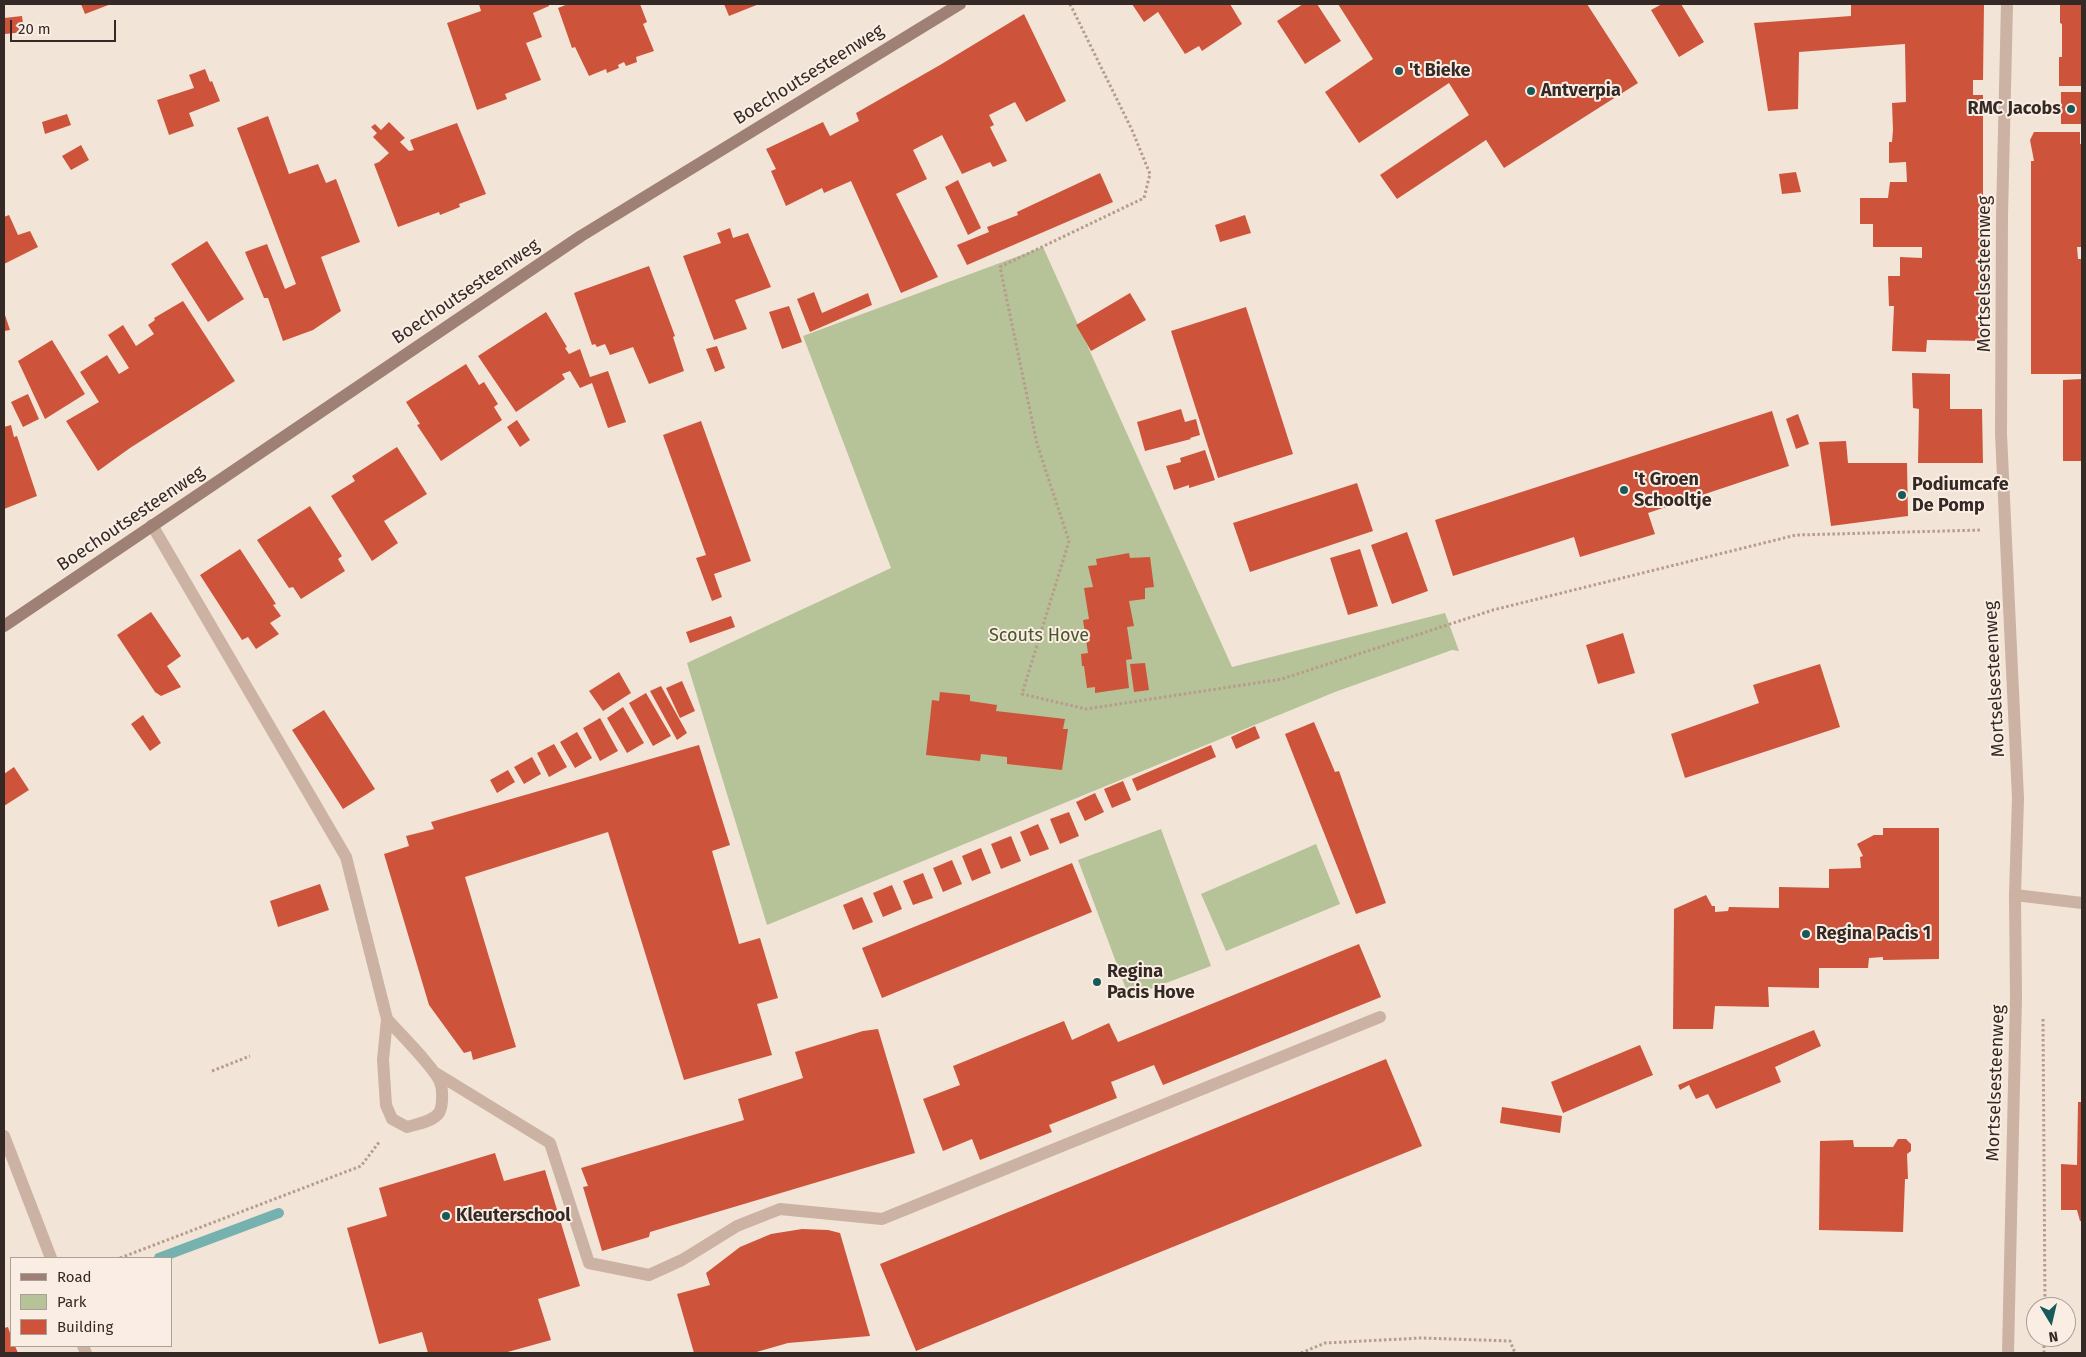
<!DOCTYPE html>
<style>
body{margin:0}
#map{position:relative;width:2086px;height:1357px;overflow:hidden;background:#f2e4d7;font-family:"Fira Sans",sans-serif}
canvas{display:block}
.frame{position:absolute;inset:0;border:5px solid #352925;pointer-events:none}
.legend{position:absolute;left:10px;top:1257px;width:162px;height:90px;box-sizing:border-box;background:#faeee4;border:1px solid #ab9f98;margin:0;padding:6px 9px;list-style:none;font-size:15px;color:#352925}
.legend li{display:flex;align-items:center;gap:10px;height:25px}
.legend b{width:25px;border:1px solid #ab9f98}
.north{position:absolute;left:2026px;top:1297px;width:50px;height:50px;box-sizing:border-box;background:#faeee4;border:1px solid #ab9f98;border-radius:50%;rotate:171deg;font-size:14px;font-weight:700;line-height:20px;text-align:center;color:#352925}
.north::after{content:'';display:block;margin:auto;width:18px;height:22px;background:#195959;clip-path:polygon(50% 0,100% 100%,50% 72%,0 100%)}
.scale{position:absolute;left:10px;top:20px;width:106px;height:22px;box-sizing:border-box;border:2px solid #352925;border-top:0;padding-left:6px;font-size:15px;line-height:18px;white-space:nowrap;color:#352925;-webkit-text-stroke:4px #faeee4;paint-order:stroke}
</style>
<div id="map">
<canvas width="2086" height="1357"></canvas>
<div class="frame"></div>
<ul class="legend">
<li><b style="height:6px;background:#9e8174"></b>Road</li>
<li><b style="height:14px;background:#b6c297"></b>Park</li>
<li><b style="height:14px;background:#cd543b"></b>Building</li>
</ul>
<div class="north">N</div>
<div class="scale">20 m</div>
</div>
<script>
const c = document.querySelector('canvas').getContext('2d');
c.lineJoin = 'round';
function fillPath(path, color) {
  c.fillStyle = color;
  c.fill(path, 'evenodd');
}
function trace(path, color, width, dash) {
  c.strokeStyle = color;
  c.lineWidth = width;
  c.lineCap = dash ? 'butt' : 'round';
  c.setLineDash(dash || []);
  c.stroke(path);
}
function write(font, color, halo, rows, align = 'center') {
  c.font = font + ' "Fira Sans",sans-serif';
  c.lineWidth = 4;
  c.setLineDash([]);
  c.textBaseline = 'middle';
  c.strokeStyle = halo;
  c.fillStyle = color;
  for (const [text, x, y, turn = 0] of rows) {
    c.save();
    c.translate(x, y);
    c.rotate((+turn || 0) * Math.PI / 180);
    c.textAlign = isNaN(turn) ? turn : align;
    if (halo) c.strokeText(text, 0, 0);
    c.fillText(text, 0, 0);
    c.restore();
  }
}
fillPath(new Path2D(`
 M 1043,247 L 1232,667 L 1445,613 L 1459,651 L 1452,650 L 1335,692 L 767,925 L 687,663 L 891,568 L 803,336 Z
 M 1161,829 L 1211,966 L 1129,997 L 1078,860 Z
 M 1316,844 L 1340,904 L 1226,951 L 1201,894 Z`), '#b6c297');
trace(new Path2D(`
 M 159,1258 L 279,1213`), '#75b1af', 10);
fillPath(new Path2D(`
 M 81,4 L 111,4 L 85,14 Z
 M 479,4 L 549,4 L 549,6 L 533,13 L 542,37 L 526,43 L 541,80 L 505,94 L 507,99 L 477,110 L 447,23 L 481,11 Z
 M 568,4 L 640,4 L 647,22 L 643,24 L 654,51 L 636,57 L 637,62 L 626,66 L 624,62 L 618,65 L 619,68 L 607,73 L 606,69 L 589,76 L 575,47 L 572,48 L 558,8 Z
 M 724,4 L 759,4 L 729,16 Z
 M 1132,4 L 1230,4 L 1242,24 L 1202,51 L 1199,46 L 1185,54 L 1158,12 L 1144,22 Z
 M 1303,4 L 1317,4 L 1341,41 L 1305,64 L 1277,21 Z
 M 1338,4 L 1587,4 L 1638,83 L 1504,168 L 1486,140 L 1397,199 L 1380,175 L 1469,115 L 1449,83 L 1359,143 L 1325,92 L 1373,59 Z
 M 1662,4 L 1681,4 L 1704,42 L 1679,57 L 1651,10 Z
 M 1851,4 L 1984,4 L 1983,80 L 1973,80 L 1973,95 L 1983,95 L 1983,341 L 1927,340 L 1926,352 L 1892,351 L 1894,306 L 1889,306 L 1888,276 L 1900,276 L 1900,257 L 1922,258 L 1922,247 L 1873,247 L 1873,224 L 1860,224 L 1860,198 L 1888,198 L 1890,182 L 1907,182 L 1906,162 L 1889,163 L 1889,142 L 1892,142 L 1893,130 L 1892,103 L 1906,102 L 1905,44 L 1799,52 L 1798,109 L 1768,111 L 1754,23 L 1851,16 Z
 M 2060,4 L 2082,4 L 2082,86 L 2059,86 L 2059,57 L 2062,57 L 2062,24 L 2060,23 Z
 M 1024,14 L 1066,101 L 1026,122 L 1015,102 L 989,115 L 994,125 L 990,127 L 1007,161 L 993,167 L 990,162 L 962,174 L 942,135 L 913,150 L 927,179 L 896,194 L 938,277 L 901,293 L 851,181 L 824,193 L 822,188 L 786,206 L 771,171 L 776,169 L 766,149 L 823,122 L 830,136 L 859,121 L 856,113 L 940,65 Z
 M 22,16 L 24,32 L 5,34 L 4,18 Z
 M 205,69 L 210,82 L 212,81 L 220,101 L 189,113 L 194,126 L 169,135 L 157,100 L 194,88 L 189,75 Z
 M 2061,92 L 2082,92 L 2082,124 L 2061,124 Z
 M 67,114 L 71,125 L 45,134 L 42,122 Z
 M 268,116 L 289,174 L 318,164 L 326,183 L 336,179 L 360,242 L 321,257 L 341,311 L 313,330 L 283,341 L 268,298 L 264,298 L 245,252 L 267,244 L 285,289 L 296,284 L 237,128 Z
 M 389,122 L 405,138 L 400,142 L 409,151 L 414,150 L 410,140 L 457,123 L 486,194 L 459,204 L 460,207 L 440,215 L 439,212 L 398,227 L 374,164 L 379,162 L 389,153 L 373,137 L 377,133 L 371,127 L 375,124 L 381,130 Z
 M 2034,132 L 2080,132 L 2080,144 L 2082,144 L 2082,247 L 2077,247 L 2078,259 L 2082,259 L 2082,374 L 2031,374 L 2031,161 L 2034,161 L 2030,140 Z
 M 81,145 L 89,160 L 71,170 L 62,156 Z
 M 1796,172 L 1801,192 L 1782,194 L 1779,174 Z
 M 1100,173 L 1113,202 L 967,265 L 957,245 L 989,232 L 987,227 L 1018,215 L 1017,212 Z
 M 958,180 L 981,228 L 968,235 L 945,187 Z
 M 9,215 L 18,235 L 30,231 L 38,247 L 4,264 L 4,217 Z
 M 1245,215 L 1251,233 L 1220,242 L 1215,225 Z
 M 730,228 L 733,238 L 748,233 L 771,287 L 735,300 L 747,329 L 714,340 L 683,256 L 721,243 L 717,233 Z
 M 207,241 L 244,299 L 208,322 L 171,264 Z
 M 649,266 L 675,336 L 673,337 L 684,371 L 649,384 L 633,347 L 610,355 L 605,344 L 597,347 L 595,344 L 592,345 L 574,293 Z
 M 814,292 L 822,313 L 868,293 L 872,305 L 810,332 L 797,299 Z
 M 1130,293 L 1146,320 L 1091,351 L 1076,325 Z
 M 183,301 L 235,381 L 130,448 L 98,471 L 66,421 L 99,402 L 80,372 L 107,355 L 119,374 L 129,368 L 108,335 L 123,325 L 136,346 L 154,334 L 148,325 L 155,320 L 154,318 Z
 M 789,306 L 802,342 L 782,349 L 769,312 Z
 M 1246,307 L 1293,454 L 1218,478 L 1171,331 Z
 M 4,312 L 10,330 L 4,331 Z
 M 546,312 L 567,347 L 565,348 L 569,354 L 580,349 L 590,377 L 608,371 L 626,422 L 608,428 L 592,383 L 580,388 L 570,371 L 562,374 L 565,379 L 516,412 L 478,356 Z
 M 52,340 L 85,394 L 45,419 L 18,361 Z
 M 717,346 L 725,368 L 715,372 L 706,349 Z
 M 466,364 L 479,385 L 484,382 L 498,404 L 494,407 L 502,420 L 441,461 L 417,425 L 420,424 L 406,402 Z
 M 1912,373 L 1950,374 L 1950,409 L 1982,409 L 1983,463 L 1918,463 L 1919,409 L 1913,408 Z
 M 2082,379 L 2082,461 L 2063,461 L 2063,380 Z
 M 28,394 L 39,419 L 23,427 L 11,402 Z
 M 1181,409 L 1185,422 L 1196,419 L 1200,435 L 1190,438 L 1191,439 L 1145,451 L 1137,422 Z
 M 1772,411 L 1789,466 L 1648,513 L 1655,534 L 1580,557 L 1574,537 L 1453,576 L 1435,520 Z
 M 1798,414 L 1809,444 L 1796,449 L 1786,419 Z
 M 517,420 L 530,440 L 520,447 L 507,427 Z
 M 701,421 L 751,561 L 714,574 L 722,597 L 712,601 L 696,558 L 706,555 L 663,435 Z
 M 11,425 L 14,437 L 17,436 L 37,496 L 4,509 L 4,427 Z
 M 1846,441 L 1848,463 L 1907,463 L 1908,516 L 1831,526 L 1819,442 Z
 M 397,447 L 427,494 L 384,521 L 398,543 L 372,561 L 331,496 L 355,481 L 352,476 Z
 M 1205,450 L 1215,480 L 1189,488 L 1189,485 L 1174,490 L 1166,466 L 1181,462 L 1180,458 Z
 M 1357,483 L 1373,531 L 1250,572 L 1233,523 Z
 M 310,506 L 342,556 L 338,559 L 345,571 L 301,599 L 293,587 L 289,588 L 257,540 Z
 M 1407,532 L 1428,591 L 1392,604 L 1371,545 Z
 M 240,549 L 276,604 L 273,605 L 281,616 L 270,623 L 279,634 L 256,649 L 248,637 L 242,640 L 200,575 Z
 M 1360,549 L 1378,606 L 1348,615 L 1330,558 Z
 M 1129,553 L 1130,558 L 1150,557 L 1154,587 L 1145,588 L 1145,599 L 1129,601 L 1134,626 L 1127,627 L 1132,659 L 1126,660 L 1129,688 L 1095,693 L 1095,687 L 1087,688 L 1084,666 L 1082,666 L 1081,654 L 1088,653 L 1083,620 L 1089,619 L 1084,588 L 1093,587 L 1088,566 L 1097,565 L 1096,559 Z
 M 151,612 L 181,656 L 167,666 L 181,687 L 161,696 L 155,692 L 117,635 Z
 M 731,616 L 735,627 L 690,643 L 686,632 Z
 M 1623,633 L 1635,673 L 1598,684 L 1586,645 Z
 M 1145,663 L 1149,690 L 1134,692 L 1130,664 Z
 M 1820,664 L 1840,727 L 1685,778 L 1671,734 L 1759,703 L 1753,685 Z
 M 619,672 L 631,693 L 603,711 L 589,691 Z
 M 682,681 L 695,711 L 680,718 L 666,688 Z
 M 661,686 L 687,733 L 677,740 L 650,691 Z
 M 940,692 L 970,695 L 970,701 L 997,705 L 996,711 L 1065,719 L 1063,729 L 1068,729 L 1062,770 L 1007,764 L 1007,757 L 981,754 L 980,761 L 926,755 L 932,700 L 939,701 Z
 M 646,693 L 671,736 L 653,746 L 629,703 Z
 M 623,707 L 644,743 L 627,753 L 607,718 Z
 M 324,710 L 375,789 L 343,809 L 292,730 Z
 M 143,715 L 161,743 L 150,751 L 131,724 Z
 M 600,718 L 618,751 L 600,761 L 583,728 Z
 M 1314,722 L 1335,772 L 1339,771 L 1386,903 L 1356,914 L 1285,734 Z
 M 1255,726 L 1260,738 L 1236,749 L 1231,737 Z
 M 577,732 L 592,758 L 575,768 L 560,742 Z
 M 554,744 L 567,767 L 549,777 L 537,753 Z
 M 699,745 L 730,845 L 712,851 L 739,944 L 760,938 L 778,998 L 757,1004 L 772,1055 L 684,1080 L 608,832 L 465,877 L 516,1047 L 473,1060 L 471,1051 L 464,1053 L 429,1005 L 384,854 L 409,846 L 406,836 L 434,829 L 431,822 Z
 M 1211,745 L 1216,757 L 1137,791 L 1132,779 Z
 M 532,757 L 541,774 L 524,784 L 514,767 Z
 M 14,767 L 29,790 L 4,806 L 4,774 Z
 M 508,770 L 515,782 L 497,793 L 490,780 Z
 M 1123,781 L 1131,800 L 1112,808 L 1104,789 Z
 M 1095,793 L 1104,812 L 1085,821 L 1076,802 Z
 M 1069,812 L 1079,836 L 1060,844 L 1050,819 Z
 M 1038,824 L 1049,849 L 1030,856 L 1020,832 Z
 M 1883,828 L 1939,828 L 1939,959 L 1883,960 L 1883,957 L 1869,958 L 1868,968 L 1819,968 L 1819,988 L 1768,987 L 1769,1007 L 1715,1006 L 1713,1029 L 1673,1029 L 1674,909 L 1706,895 L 1712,906 L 1715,906 L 1715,912 L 1728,911 L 1729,907 L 1779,908 L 1779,887 L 1829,888 L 1829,869 L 1861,868 L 1860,857 L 1863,856 L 1857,844 L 1874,835 L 1883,835 Z
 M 1011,836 L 1021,861 L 1001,869 L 991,844 Z
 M 981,848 L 991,873 L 972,881 L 962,856 Z
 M 952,860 L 962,884 L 943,892 L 933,868 Z
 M 1072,863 L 1092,912 L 882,998 L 862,948 Z
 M 923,873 L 933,898 L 913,905 L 903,881 Z
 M 320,884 L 329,910 L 278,927 L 270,901 Z
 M 892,885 L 902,909 L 883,917 L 873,893 Z
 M 862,897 L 873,922 L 853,930 L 843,905 Z
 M 1359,944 L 1381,997 L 1163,1085 L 1154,1065 L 1111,1082 L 1117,1098 L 1049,1125 L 1052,1132 L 980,1160 L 972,1139 L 943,1151 L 923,1099 L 960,1085 L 953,1066 L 1064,1021 L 1072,1040 L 1109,1023 L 1118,1042 Z
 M 878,1029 L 915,1153 L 650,1232 L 649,1237 L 602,1251 L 583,1187 L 588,1186 L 581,1168 L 744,1120 L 738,1099 L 803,1078 L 795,1052 L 863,1031 Z
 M 1814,1030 L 1821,1046 L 1775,1067 L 1781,1082 L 1716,1109 L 1708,1094 L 1696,1099 L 1689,1085 L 1680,1090 L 1678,1085 Z
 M 1640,1045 L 1653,1075 L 1563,1113 L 1551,1082 Z
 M 1386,1059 L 1422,1146 L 916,1351 L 880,1264 Z
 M 2078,1102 L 2082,1102 L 2082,1221 L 2080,1221 L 2077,1210 L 2061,1210 L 2061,1164 L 2077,1165 Z
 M 1502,1107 L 1562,1116 L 1560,1133 L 1500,1123 Z
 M 1898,1139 L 1906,1139 L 1911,1144 L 1911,1151 L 1907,1154 L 1908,1179 L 1905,1179 L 1903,1232 L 1819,1230 L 1820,1141 L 1853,1140 L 1854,1147 L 1893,1147 Z
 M 495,1153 L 504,1181 L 545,1170 L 580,1286 L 538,1299 L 551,1340 L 504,1353 L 428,1353 L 422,1332 L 379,1344 L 347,1228 L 387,1216 L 379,1188 Z
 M 802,1229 L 828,1230 L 840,1233 L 870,1336 L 788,1343 L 753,1353 L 694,1353 L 677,1294 L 710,1285 L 706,1273 L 740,1247 L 771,1234 Z
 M 8,1327 L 11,1336 L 11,1346 L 15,1346 L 18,1353 L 4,1353 L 4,1328 Z`), '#cd543b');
trace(new Path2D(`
 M 1070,4 L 1132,130 L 1150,174 L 1144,198 L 1000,267 L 1037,444 L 1069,541 L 1022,694 L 1086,709 L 1282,679 L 1493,610 L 1796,535 L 1982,530
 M 2043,1019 L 2045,1307
 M 212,1071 L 250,1056
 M 120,1258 L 361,1166 L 380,1141
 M 1301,1353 L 1325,1343 L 1421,1338 L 1510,1341 L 1515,1353
 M 2044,1353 L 2044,1337`), '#b79c8d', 3, [2.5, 2.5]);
trace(new Path2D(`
 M 152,525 L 346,857 L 387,1019 L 383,1060 L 386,1105 L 392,1119 L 407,1127 C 417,1124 432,1122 439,1113 C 443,1106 443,1090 440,1082 C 434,1067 399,1033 387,1019
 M 434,1072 L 550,1143 L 589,1263 L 649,1275 L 682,1260 L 737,1226 L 780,1209 L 882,1219 L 1380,1017`), '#cbb2a3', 12);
trace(new Path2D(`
 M 2007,4 L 2002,215 L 2001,434 L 2018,798 L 2015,895 L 2016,996 L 2008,1353
 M 2015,895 L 2082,903
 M 4,1136 L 51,1258
 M 83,1346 L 86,1353`), '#cbb2a3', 12);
trace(new Path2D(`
 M 4,626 L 581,236 L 960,4`), '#9e8174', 12);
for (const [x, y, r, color] of [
 [1399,71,5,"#195959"],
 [1531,91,5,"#195959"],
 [2071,109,5,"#195959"],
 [1624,490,5,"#195959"],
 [1902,495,5,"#195959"],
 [1806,934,5,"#195959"],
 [1097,982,5,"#195959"],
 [446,1216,5,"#195959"]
]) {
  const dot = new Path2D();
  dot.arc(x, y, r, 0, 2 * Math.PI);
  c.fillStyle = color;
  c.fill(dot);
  trace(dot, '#faeee4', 2);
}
write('bold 18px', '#352925', '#faeee4', [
 ["'t Bieke",1409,71],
 ["Antverpia",1541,91],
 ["RMC Jacobs",2061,109,"right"],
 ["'t Groen",1634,480],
 ["Schooltje",1634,501],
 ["Podiumcafe",1912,485],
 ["De Pomp",1912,506],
 ["Regina Pacis 1",1816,934],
 ["Regina",1107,972],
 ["Pacis Hove",1107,993],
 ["Kleuterschool",456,1216]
], 'left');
write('18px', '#352925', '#faeee4', [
 ["Boechoutsesteenweg",809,75,-32],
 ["Mortselsesteenweg",1985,274,-90],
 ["Boechoutsesteenweg",466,292,-34],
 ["Boechoutsesteenweg",131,519,-34],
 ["Mortselsesteenweg",1995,679,-93],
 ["Mortselsesteenweg",1996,1083,-88]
]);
write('18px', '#475528', '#faeee4', [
 ["Scouts Hove",1039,636]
]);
</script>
